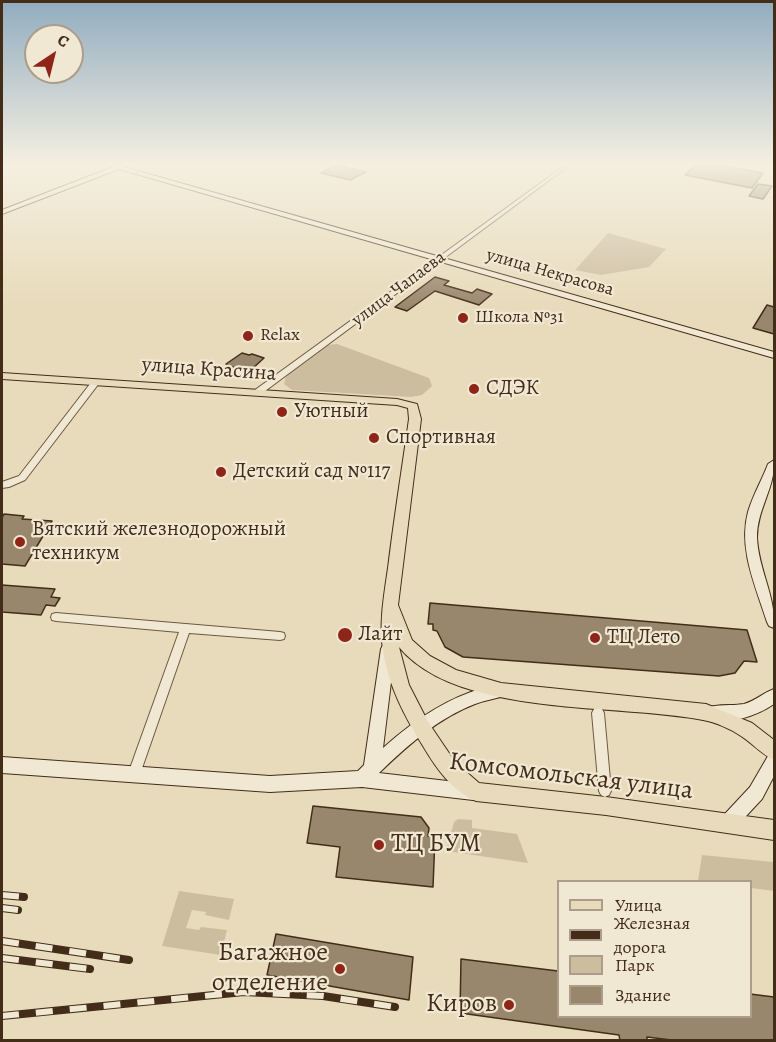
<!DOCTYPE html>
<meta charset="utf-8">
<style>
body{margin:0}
#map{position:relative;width:776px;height:1042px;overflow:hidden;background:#e8dbbb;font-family:Alegreya,serif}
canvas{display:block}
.frame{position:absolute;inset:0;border:3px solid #432d19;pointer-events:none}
.legend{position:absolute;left:557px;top:880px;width:195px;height:138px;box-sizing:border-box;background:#f0e8d3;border:2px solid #ab9d89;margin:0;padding:8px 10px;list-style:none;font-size:18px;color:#432d19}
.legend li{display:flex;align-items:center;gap:12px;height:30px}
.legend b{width:30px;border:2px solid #ab9d89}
.north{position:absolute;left:24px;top:24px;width:60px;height:60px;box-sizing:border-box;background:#f0e8d3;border:2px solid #ab9d89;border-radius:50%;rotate:35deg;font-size:16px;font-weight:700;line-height:24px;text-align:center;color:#432d19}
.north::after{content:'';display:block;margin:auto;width:21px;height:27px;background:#8f2418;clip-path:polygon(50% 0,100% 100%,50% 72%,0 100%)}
</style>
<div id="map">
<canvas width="776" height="1042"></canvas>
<div class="frame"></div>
<ul class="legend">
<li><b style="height:8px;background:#e8dbbb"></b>Улица</li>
<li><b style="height:8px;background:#432d19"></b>Железная дорога</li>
<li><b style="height:16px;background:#ccbd9f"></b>Парк</li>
<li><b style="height:16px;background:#99876d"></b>Здание</li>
</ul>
<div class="north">С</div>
</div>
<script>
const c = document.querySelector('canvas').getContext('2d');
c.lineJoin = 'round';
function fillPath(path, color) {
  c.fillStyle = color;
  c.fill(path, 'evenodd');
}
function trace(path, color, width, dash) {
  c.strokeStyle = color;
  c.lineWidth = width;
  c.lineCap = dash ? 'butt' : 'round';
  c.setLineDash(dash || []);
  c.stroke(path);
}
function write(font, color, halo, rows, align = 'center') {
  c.font = font + ' Alegreya,serif';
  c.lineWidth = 4.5;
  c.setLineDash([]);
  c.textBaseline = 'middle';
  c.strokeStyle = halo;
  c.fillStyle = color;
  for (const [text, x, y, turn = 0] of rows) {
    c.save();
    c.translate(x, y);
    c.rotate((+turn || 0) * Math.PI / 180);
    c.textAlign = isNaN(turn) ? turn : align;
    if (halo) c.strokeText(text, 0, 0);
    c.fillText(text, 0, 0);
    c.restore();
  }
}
fillPath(new Path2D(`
 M 608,233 L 666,249 L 649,267 L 601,275 L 575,270 Z
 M 337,344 L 429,378 L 432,386 L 422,395 L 411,397 L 292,390 L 284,384 L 286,376 L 327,345 Z
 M 458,819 L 472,820 L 472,828 L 517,834 L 528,863 L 446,851 L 454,822 Z
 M 702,855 L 773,862 L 774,891 L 751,888 L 750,882 L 698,881 Z
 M 179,891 L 234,899 L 229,920 L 205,915 L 206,912 L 192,910 L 186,928 L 199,930 L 201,927 L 227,930 L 221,955 L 162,946 Z`), '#ccbd9f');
const building = new Path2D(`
 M 696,164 L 714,164 L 763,173 L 752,188 L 685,175 Z
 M 336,165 L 366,172 L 350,180 L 321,173 Z
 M 758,184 L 772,186 L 763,199 L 749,196 Z
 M 435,277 L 449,281 L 444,285 L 472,293 L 477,289 L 492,294 L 479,305 L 435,291 L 407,311 L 395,307 Z
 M 767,305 L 774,307 L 774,334 L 753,328 Z
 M 242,353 L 249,355 L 252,354 L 264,358 L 252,369 L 242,371 L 226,364 Z
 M 4,514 L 24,516 L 22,519 L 52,521 L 25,566 L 2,564 L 2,518 Z
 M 2,585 L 55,589 L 51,597 L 60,598 L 55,606 L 46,605 L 41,615 L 2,612 Z
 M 430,603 L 747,630 L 757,662 L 744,661 L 735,673 L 719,676 L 463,657 L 445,647 L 437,631 L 433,630 L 433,624 L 428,624 Z
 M 313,806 L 421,817 L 429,828 L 428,836 L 435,837 L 433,887 L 336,877 L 340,847 L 307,843 Z
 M 276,934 L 413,957 L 409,1000 L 267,975 Z
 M 461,959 L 558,971 L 558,1017 L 750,1017 L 750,994 L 774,997 L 774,1041 L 679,1041 L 647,1037 L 647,1041 L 620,1041 L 619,1035 L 460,1013 Z`);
fillPath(building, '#99876d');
trace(building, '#432d19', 1.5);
const street = new Path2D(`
 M 567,164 L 571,164 L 261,394 L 255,394 L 255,390 Z
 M 93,380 L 96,380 L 100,382 L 25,480 L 9,487 L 2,488 L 2,482 L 19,476 Z
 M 56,613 L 280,632 L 284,633 L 285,636 L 284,639 L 280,640 L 189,633 L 140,774 L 138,778 L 134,780 L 130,778 L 128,774 L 179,632 L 56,621 L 52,620 L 51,617 L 52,614 Z
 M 598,708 L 602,709 L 604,713 L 611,791 L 609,795 L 605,797 L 601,795 L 599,791 L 592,713 L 594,709 Z`);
const secondary = new Path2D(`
 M 105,164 L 123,165 L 124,167 L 774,352 L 774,358 L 119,169 L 2,214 L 2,210 L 113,167 Z
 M 774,460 C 776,486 757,509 757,537 C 758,569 776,596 774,628 L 769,626 L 767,622 C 756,587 738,549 748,512 C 753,495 762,480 768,464 Z
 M 388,643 L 393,645 L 395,649 L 383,748 C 412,722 445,699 483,688 C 491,686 499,682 506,685 L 508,690 L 506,695 C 496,699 485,700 475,704 C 438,718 407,746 379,773 L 473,784 L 479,786 L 481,792 L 479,798 L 473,800 L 362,787 L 270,792 L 2,773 L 2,757 L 270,776 L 358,771 L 364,765 L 381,649 L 383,645 Z
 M 774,689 L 774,704 C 757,716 727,726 706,718 L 703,713 L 706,708 C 717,704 731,706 744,704 C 755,701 763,693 774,689 Z
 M 774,753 L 774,776 L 762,799 L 734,829 L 728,832 L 722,829 L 719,823 L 722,817 L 750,787 L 768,756 Z`);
const primary = new Path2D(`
 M 2,373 L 397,399 L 417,404 L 421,419 L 398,605 L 412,640 L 430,656 L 456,670 L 501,683 L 706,704 L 752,723 L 774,740 L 774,760 C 761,754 752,743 741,736 C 731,729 715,722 703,720 C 619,703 457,718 399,647 L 409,685 L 428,722 L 455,762 L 479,783 L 606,797 L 774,820 L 774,840 L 606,815 L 476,801 C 452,791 436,768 423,746 C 405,717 388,685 383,650 C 379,623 384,595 388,568 C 394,518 402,469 409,419 L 408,408 L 397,405 L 2,379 Z`);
trace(street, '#6c5842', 2);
trace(secondary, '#432d19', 2);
trace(primary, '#432d19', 2);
fillPath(street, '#f0e8d3');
fillPath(secondary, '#f0e8d3');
fillPath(primary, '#e8dbbb');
const rail = new Path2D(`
 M 2,895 L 24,897
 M 2,908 L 18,910
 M 2,941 L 129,960
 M 2,958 L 90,969
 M 2,1016 L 244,992 L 323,996 L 395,1007`);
trace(rail, '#432d19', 8);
trace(rail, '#f0e8d3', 6, [17]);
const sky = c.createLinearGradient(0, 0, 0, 309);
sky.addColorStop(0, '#91acc0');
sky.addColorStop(0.53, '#f5efe0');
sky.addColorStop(1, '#f5efe000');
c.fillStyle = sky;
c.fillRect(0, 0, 776, 309);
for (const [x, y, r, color] of [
 [463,318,6,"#8f2418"],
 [248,336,6,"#8f2418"],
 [474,389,6,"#8f2418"],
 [282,412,6,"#8f2418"],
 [374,438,6,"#8f2418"],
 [221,472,6,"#8f2418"],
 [20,542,6,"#8f2418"],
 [345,635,8,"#8f2418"],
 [595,638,6,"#8f2418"],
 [379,845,6,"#8f2418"],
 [340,969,6,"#8f2418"],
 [509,1005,6,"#8f2418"]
]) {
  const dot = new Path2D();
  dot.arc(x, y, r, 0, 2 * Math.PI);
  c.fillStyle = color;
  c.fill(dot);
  trace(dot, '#f0e8d3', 2);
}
write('18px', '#432d19', '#f0e8d3', [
 ["улица Некрасова",550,273,16],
 ["улица Чапаева",399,289,-37]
]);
write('18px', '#432d19', '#f0e8d3', [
 ["Школа №31",475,318],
 ["Relax",260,336]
], 'left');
write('21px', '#432d19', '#f0e8d3', [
 ["улица Красина",209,370,4]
]);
write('21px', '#432d19', '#f0e8d3', [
 ["СДЭК",486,389],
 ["Уютный",294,412],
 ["Спортивная",386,438],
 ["Детский сад №117",233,472],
 ["Вятский железнодорожный",32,530],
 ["техникум",32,554],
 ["Лайт",358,635],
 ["ТЦ Лето",607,638]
], 'left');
write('26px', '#432d19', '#f0e8d3', [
 ["Комсомольская улица",571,777,7]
]);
write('26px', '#432d19', '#f0e8d3', [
 ["ТЦ БУМ",391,845,"left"],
 ["Багажное",328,954],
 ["отделение",328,984],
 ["Киров",497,1005]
], 'right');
</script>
